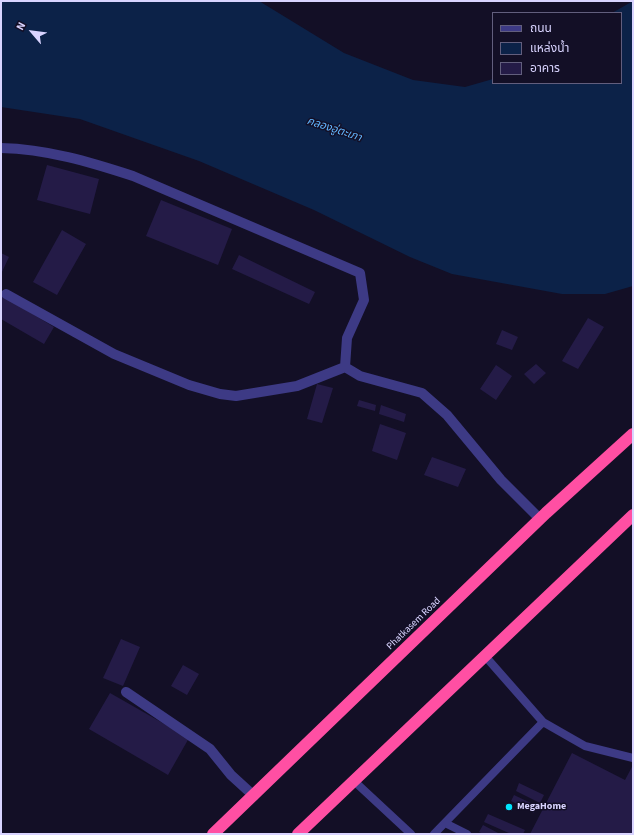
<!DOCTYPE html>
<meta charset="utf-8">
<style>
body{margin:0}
#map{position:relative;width:634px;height:835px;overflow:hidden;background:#130f26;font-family:"Source Sans 3","Noto Sans Thai",sans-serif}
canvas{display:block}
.frame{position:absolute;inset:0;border:2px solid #d9d4ff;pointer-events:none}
.legend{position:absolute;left:492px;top:12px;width:130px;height:72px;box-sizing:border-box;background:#130f26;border:1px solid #625e7d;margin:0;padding:5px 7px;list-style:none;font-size:12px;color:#d9d4ff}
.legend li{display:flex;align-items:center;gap:8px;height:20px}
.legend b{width:20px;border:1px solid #625e7d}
.north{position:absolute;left:12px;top:12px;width:40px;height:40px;-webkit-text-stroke:3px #130f26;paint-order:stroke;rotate:298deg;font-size:11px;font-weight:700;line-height:16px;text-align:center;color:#d9d4ff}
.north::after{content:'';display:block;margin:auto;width:14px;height:18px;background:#d9d4ff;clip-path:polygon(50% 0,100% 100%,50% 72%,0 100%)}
</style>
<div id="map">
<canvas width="634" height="835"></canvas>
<div class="frame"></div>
<ul class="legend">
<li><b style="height:5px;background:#3d3a85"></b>ถนน</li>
<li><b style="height:11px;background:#0c2248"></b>แหล่งน้ำ</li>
<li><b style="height:11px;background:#241b47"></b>อาคาร</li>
</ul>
<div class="north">N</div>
</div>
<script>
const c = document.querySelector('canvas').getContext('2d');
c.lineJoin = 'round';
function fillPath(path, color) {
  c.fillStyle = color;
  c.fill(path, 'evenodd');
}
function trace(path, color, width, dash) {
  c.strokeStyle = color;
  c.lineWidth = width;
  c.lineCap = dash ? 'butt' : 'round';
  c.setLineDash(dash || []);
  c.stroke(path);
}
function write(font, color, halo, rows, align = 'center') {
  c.font = font + ' "Source Sans 3","Noto Sans Thai",sans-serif';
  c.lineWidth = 3;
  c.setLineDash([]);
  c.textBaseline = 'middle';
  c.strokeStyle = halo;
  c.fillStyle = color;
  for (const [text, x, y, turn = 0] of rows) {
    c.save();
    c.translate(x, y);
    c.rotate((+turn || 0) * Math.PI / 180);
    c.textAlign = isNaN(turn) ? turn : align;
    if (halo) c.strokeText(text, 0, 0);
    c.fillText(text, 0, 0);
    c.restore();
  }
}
fillPath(new Path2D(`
 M 1,1 L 259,1 L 344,53 L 413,80 L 465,87 L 493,79 L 493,83 L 621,83 L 621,13 L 612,13 L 633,1 L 633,286 L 605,294 L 562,294 L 452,274 L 410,257 L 314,210 L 199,161 L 80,119 L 1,107 Z`), '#0c2248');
fillPath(new Path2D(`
 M 47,165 L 99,179 L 90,214 L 37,200 Z
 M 161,200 L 232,229 L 218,265 L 146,236 Z
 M 62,230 L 86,244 L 57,295 L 33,282 Z
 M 1,253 L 9,257 L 1,274 Z
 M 239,255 L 315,292 L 309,304 L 232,269 Z
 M 1,295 L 54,327 L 44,344 L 1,319 Z
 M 588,318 L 604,327 L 578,369 L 562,361 Z
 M 502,330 L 518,337 L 512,350 L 496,344 Z
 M 536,364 L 546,373 L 534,384 L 524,374 Z
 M 496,365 L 512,376 L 496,400 L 480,389 Z
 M 317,384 L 333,388 L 322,423 L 307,419 Z
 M 359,400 L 376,405 L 375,411 L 357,406 Z
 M 381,405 L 406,414 L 404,422 L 379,414 Z
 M 380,424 L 406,433 L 397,460 L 372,451 Z
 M 432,457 L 466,469 L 458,487 L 424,475 Z
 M 121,639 L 140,647 L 123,686 L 103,678 Z
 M 183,665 L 199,674 L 187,695 L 171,686 Z
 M 110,693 L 189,738 L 168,775 L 89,729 Z
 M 572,753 L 625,780 L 633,765 L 633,834 L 530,834 Z
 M 519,783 L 544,795 L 540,803 L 516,791 Z
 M 514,795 L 537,806 L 534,813 L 511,801 Z
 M 488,814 L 525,830 L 523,834 L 511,834 L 484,822 Z
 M 483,825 L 500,834 L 483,834 L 479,832 Z`), '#241b47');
trace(new Path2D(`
 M 485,656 L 543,722 L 585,746 L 633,758
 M 354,781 L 411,834
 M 445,823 L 467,834
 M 434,834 L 543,722`), '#3d3a85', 8);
trace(new Path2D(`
 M 1,148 C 47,149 90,162 133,176 L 360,273 L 364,300 L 347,338 L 345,367 L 360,376 L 422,393 L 447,415 L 501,480 L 540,519
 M 6,294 L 114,354 L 189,385 L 220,394 L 236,396 L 297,386 L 345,367
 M 126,692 L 210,749 L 231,775 L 254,796`), '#3d3a85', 10);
trace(new Path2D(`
 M 213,834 L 546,513 L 633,434
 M 298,834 L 633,515`), '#ff4fa3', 12);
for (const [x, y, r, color] of [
 [509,807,4,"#00e5ff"]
]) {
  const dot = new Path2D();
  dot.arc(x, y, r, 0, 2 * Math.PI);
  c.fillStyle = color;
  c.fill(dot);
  trace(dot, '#130f26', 1.5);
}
write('10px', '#d9d4ff', '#130f26', [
 ["Phatkasem Road",414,624,-44]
]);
write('bold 10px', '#d9d4ff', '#130f26', [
 ["MegaHome",517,807]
], 'left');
write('italic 11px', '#62b6ff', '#130f26', [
 ["คลองอู่ตะเภา",334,130,18]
]);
</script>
